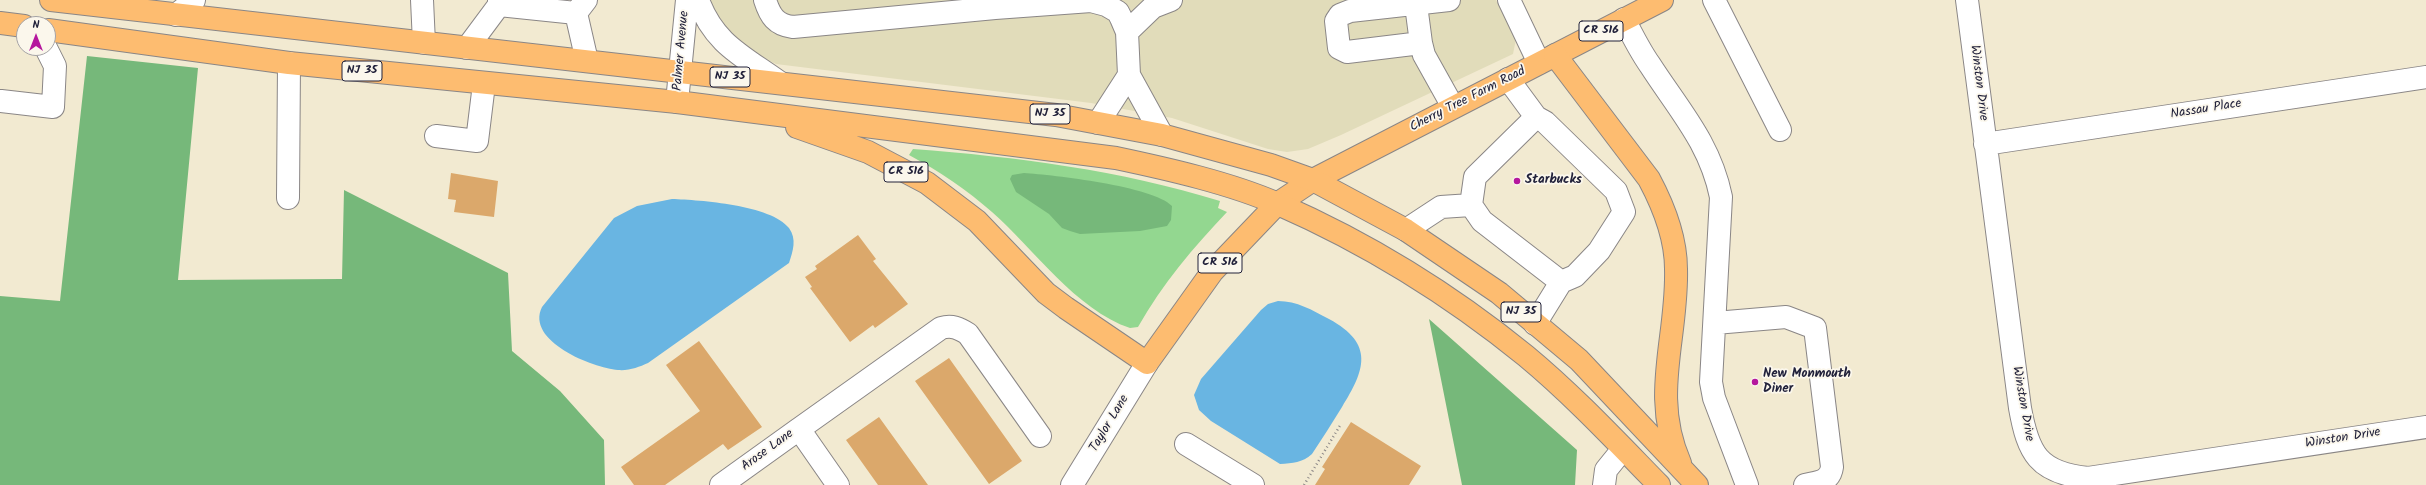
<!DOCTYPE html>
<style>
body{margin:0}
#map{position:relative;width:2426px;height:485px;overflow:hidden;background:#f2ead1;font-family:Kalam,sans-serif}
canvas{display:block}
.north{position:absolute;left:16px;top:16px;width:40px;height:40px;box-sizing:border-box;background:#fbf7ec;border:1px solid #a4a2a5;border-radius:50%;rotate:0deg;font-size:11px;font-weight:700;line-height:16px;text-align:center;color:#22223b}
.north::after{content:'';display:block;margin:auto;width:14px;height:18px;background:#b5179e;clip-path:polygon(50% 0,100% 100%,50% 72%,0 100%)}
</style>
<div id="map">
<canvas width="2426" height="485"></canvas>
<div class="north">N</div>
</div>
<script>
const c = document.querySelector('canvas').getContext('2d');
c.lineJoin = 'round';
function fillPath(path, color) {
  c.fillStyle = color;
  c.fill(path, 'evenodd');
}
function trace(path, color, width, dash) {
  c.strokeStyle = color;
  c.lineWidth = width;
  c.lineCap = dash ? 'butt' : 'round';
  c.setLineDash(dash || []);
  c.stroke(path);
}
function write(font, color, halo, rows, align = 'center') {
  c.font = font + ' Kalam,sans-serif';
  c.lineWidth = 3.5;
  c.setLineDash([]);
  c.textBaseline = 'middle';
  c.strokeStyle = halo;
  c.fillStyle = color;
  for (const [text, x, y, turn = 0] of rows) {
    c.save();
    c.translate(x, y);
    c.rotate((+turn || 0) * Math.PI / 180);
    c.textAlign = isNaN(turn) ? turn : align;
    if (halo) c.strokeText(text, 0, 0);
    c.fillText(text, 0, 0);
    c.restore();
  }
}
fillPath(new Path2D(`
 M 710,0 L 1496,0 L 1516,39 L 1513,54 L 1341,135 L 1308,149 L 1287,152 L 1268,149 L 1172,118 L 1091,103 L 776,64 L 736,45 L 715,17 Z`), '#e1dcba');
fillPath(new Path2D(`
 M 913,149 C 1017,157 1120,170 1220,201 L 1218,208 L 1227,212 C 1193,248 1163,283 1138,327 L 1130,328 C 1076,310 1033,248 992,212 C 967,190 939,171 909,155 Z`), '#93d790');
fillPath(new Path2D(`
 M 87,56 L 198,68 L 178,280 L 342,279 L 344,190 L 508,273 L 512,351 L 560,391 L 604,440 L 605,485 L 0,485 L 0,296 L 60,301 Z
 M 1024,173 C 1053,175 1153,186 1172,206 L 1171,220 L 1167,226 L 1140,231 L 1080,234 L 1070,231 L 1062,228 L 1049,214 L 1016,192 L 1010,179 L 1012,175 Z
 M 1429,319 L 1577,450 L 1575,485 L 1462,485 Z`), '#76b87a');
fillPath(new Path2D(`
 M 672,199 C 700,200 771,205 789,228 C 797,239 793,251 789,263 L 648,363 C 639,367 629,371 618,370 C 593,368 525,341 542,307 L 614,218 L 637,206 Z
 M 1278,301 C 1297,301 1312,310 1329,319 C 1375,344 1365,370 1342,407 C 1332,423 1322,439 1312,454 C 1302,463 1293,463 1280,464 L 1211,421 L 1199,410 L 1194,395 L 1201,379 L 1261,310 L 1268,304 Z`), '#69b5e2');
fillPath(new Path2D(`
 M 451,173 L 498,181 L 494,217 L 454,212 L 456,200 L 448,199 Z
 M 858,235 L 876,259 L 873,261 L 908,304 L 875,328 L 873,325 L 850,342 L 810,288 L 812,287 L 805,277 L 817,269 L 815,266 Z
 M 699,341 L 762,427 L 728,450 L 723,444 L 665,485 L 634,485 L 621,467 L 700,411 L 666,365 Z
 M 949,358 L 1022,461 L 989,484 L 915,381 Z
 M 879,417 L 928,485 L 878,485 L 846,440 Z
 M 1351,422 L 1421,466 L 1409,485 L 1315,485 L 1325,469 L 1322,467 Z`), '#dba86b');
const minor = new Path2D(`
 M 422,0 L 424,43
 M 586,0 L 576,13 L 587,61
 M 698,0 C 714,44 743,56 779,82
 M 765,0 C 770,16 776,25 793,27 L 995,8
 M 994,0 L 995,8 L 1091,1 L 1106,5 L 1118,12 L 1121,18 L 1127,32 L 1129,75 L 1162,135
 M 1509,0 L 1539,63
 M 1714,0 L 1780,130
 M 1967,0 L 2020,408 C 2028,453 2038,473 2088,478 L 2426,427
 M 499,5 L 576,13
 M 1416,5 L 1421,43 L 1347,52 L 1339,48 L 1336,21 L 1340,15 L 1350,11 L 1449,0
 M 176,15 L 194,0
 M 1624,19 C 1632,35 1640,51 1650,65 C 1679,110 1710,143 1721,197 L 1711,382 L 1714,398 L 1747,485
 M 1127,32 L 1153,7 L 1171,0
 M 1421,43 L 1424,55 L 1453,107
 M 467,48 L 499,5 L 499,0
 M 1508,79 L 1536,117 L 1545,122 L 1616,191 L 1624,212 L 1599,251 L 1575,276 L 1561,282 L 1482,221 L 1471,205 L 1475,177 L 1536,117
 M 1,101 L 53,107 L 55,66 L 46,48
 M 677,102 L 687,0
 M 1098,123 L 1129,75
 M 436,136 L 477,141 L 484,84
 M 1985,144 L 2426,77
 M 288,198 L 289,63
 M 1406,230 L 1441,207 L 1471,205
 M 1715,323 L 1786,317 L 1815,328 L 1832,467 C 1830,482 1818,482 1805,485
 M 1535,324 L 1561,282
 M 799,429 L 941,328 C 952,325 959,328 968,334 L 1040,436
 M 1186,444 L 1253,485
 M 721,485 L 799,429 L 838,485
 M 1072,485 L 1147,363
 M 1604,485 L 1606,470 L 1623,449`);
const major = new Path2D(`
 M 1277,204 L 1313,180 L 1662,0`);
const highway = new Path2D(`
 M 51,0 L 1056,115 L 1162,135 L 1271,165 L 1313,180 L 1406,230 L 1499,293 L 1579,360 L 1697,485
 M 0,23 L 24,26
 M 48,30 L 289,63 L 677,102 L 1116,158 C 1168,169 1230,183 1278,204 C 1367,243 1451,295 1526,356 C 1573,395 1616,441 1659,485
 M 1555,55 L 1649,179 C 1664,207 1676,237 1676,269 C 1678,338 1650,395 1680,463
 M 797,127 L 868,152 L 927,183 L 977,221 L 1046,293 L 1066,308 L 1147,363 L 1212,272 L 1277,204`);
trace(minor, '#8a8686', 24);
trace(major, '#8a8686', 24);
trace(highway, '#8a8686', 24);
trace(new Path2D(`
 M 1304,485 L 1341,424`), '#8a8686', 2.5, [1, 3]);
trace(minor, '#fff', 22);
trace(major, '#fdbc70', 22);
trace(highway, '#fdbc70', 22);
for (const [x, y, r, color] of [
 [1517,181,4,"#b5179e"],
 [1755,382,4,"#b5179e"]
]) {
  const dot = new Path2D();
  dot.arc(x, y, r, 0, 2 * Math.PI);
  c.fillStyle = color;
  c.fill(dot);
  trace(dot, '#fbf7ec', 1.5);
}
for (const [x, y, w] of [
 [1601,31,44],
 [362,71,40],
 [730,77,40],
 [1050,114,40],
 [906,172,44],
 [1220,263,44],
 [1521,312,40]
]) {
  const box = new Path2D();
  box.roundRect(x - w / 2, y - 10, w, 20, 3);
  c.fillStyle = '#fbf7ec';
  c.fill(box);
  trace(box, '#22223b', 1);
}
write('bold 12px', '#22223b', null, [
 ["CR 516",1601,31],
 ["NJ 35",362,71],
 ["NJ 35",730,77],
 ["NJ 35",1050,114],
 ["CR 516",906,172],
 ["CR 516",1220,263],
 ["NJ 35",1521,312]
]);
write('13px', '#22223b', '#fbf7ec', [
 ["Palmer Avenue",682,51,-85],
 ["Winston Drive",1978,83,83],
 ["Cherry Tree Farm Road",1468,100,-27],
 ["Nassau Place",2206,110,-9],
 ["Winston Drive",2022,404,80],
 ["Taylor Lane",1110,424,-59],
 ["Winston Drive",2343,439,-9],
 ["Arose Lane",768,451,-36]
]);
write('bold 13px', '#22223b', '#fbf7ec', [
 ["Starbucks",1525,181],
 ["New Monmouth",1763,375],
 ["Diner",1763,390]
], 'left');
</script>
